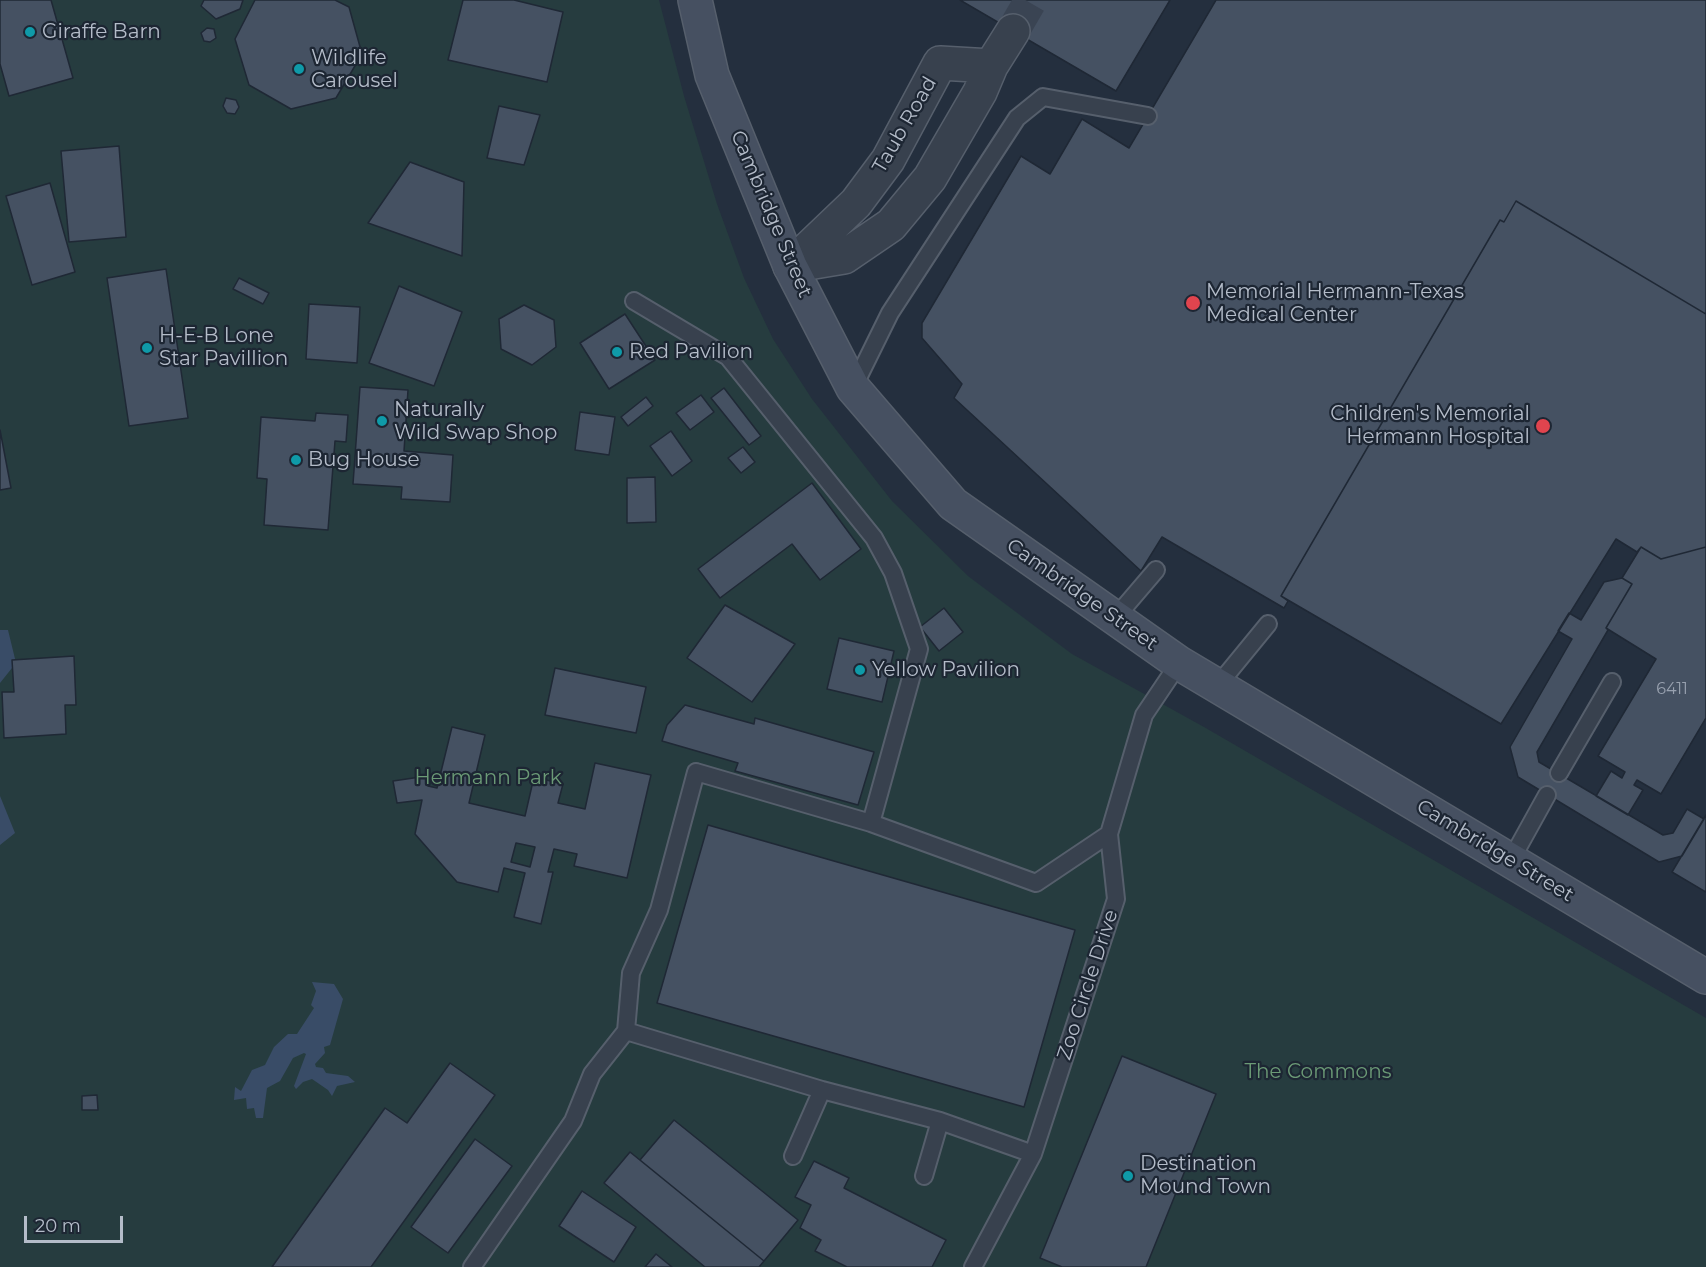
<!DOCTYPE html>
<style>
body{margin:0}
#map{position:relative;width:1706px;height:1267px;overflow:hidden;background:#242f3e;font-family:Montserrat,sans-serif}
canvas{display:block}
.scale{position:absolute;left:24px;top:1216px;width:99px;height:27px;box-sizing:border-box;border:3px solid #b4bcc9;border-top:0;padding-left:8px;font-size:18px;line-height:21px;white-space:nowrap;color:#b4bcc9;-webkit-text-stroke:4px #1d2633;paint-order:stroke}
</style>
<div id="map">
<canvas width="1706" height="1267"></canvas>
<div class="scale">20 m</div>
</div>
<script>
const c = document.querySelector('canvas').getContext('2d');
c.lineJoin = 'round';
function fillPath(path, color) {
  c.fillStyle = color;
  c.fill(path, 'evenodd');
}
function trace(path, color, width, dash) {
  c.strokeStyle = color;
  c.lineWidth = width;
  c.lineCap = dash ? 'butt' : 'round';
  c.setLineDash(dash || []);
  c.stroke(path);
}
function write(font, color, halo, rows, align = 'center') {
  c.font = font + ' Montserrat,sans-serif';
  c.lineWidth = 4.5;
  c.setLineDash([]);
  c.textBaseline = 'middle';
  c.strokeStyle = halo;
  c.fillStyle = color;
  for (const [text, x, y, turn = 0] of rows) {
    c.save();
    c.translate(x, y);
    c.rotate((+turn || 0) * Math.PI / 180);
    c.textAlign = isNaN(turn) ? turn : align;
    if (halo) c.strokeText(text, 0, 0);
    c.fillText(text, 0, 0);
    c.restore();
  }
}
fillPath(new Path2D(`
 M 0,0 L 659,0 L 684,96 L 717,204 L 744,278 L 773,339 L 812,399 L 892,501 L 968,576 L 1072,654 L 1204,727 L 1706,1018 L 1706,1267 L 0,1267 Z`), '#263c3f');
fillPath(new Path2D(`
 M 0,630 L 8,630 L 16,663 L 0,683 Z
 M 0,796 L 15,833 L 0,845 Z
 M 312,982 L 334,984 L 343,999 L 330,1045 L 324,1047 L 325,1053 L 315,1064 L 316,1067 L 323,1068 L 326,1073 L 348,1076 L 355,1082 L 337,1086 L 332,1096 L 328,1090 L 312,1079 L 303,1082 L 296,1089 L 294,1086 L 306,1054 L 304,1053 L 293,1058 L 280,1081 L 267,1088 L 263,1118 L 256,1118 L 254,1108 L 247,1109 L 246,1098 L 234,1100 L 235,1087 L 241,1091 L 252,1070 L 265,1065 L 274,1047 L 288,1034 L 297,1034 L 314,1008 L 311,1005 L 316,991 Z`), '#394c67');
const building = new Path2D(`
 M 0,0 L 51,0 L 73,78 L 9,96 L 0,64 Z
 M 204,0 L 243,0 L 240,9 L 216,19 L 201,6 Z
 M 255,0 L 335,0 L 349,7 L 362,54 L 336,98 L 291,109 L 249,85 L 235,39 Z
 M 463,0 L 514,0 L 563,12 L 547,82 L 448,60 Z
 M 960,0 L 1170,0 L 1116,91 Z
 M 1216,0 L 1706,0 L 1706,314 L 1516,201 L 1504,222 L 1500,220 L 1281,596 L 1288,601 L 1284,608 L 1162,537 L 1141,571 L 954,398 L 962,384 L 922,338 L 922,323 L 1021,156 L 1050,174 L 1082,119 L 1129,148 Z
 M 207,28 L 214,29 L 216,38 L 210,42 L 204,41 L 201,33 Z
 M 226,98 L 236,100 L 239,107 L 235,114 L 227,113 L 223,106 Z
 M 499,106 L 540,115 L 524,165 L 487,158 Z
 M 119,146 L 126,237 L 69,242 L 61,151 Z
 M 410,162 L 464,182 L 462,256 L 368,223 Z
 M 50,183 L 75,272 L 32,285 L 6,196 Z
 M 1516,201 L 1706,314 L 1706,547 L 1661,559 L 1641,547 L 1637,552 L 1616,539 L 1501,724 L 1281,596 L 1500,220 L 1504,222 Z
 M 166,269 L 188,418 L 129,426 L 107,278 Z
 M 239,278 L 269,293 L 263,304 L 233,289 Z
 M 399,286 L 462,312 L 434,386 L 369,363 Z
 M 309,304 L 360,307 L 357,363 L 306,359 Z
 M 524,305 L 554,320 L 556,347 L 532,365 L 501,349 L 499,319 Z
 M 625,314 L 655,360 L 609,389 L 580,343 Z
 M 360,387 L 408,390 L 404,451 L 453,455 L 450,502 L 401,499 L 402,487 L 353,484 Z
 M 724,388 L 761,436 L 749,445 L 711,398 Z
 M 701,395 L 714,412 L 690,430 L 676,413 Z
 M 646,397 L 653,406 L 628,426 L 621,417 Z
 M 580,412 L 615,417 L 609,455 L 575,450 Z
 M 316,413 L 348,415 L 346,442 L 335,441 L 328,530 L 264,525 L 267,479 L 257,478 L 261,417 L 315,421 Z
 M 0,430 L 11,488 L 0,490 Z
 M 671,431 L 692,461 L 672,476 L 650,446 Z
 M 743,447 L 755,462 L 741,473 L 728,458 Z
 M 655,477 L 656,522 L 627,523 L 627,478 Z
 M 812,483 L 861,549 L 820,580 L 792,544 L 720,598 L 698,569 Z
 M 1641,547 L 1661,559 L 1706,547 L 1706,718 L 1661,794 L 1637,780 L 1634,785 L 1643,790 L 1628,815 L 1596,796 L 1611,771 L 1622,778 L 1625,772 L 1598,756 L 1656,659 L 1606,628 L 1632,584 L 1622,578 Z
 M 1622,578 L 1632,584 L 1606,628 L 1608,630 L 1537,752 L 1539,762 L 1663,835 L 1673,833 L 1687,809 L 1704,819 L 1682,856 L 1659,862 L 1518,777 L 1510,747 L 1572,639 L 1558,631 L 1569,613 L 1581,620 L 1604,582 Z
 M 725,605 L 795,644 L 752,702 L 687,658 Z
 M 944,608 L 963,632 L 939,651 L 920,627 Z
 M 839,638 L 894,651 L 882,702 L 827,689 Z
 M 74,656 L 76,705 L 65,705 L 66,734 L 4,738 L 2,692 L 14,692 L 12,660 Z
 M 555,668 L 646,687 L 636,733 L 545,715 Z
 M 685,705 L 754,724 L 755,718 L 874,752 L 858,805 L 735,771 L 738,763 L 662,741 L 667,725 Z
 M 452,727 L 485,735 L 469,803 L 525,816 L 534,777 L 563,784 L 558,803 L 585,809 L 595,763 L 651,775 L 627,878 L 574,866 L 577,854 L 554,849 L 548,872 L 553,872 L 541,924 L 514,917 L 525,873 L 504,868 L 498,892 L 457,882 L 415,834 L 422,800 L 397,803 L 393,781 L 427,776 L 428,786 L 437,788 ZM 516,843 L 535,847 L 530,867 L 511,862 Z
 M 1706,815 L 1706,892 L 1672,872 Z
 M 708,825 L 1075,930 L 1024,1107 L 657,1003 Z
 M 1122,1056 L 1216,1094 L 1146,1267 L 1062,1267 L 1040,1258 Z
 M 450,1063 L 495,1095 L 371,1267 L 272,1267 L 385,1108 L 407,1123 Z
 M 97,1095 L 98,1110 L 82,1110 L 82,1096 Z
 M 674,1120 L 798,1220 L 764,1261 L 640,1160 Z
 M 475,1139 L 512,1166 L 448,1253 L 411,1227 Z
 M 630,1152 L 764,1261 L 759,1267 L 705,1267 L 604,1183 Z
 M 814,1161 L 849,1178 L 844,1188 L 946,1240 L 932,1267 L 847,1267 L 815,1251 L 821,1240 L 800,1228 L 811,1205 L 795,1197 Z
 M 582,1191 L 636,1227 L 614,1262 L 559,1226 Z
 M 656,1254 L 672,1267 L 645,1267 Z`);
fillPath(building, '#455162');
trace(building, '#1f2835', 1.5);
trace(new Path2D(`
 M 1013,31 L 1031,0`), '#3a4453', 33, [33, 16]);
const lane = new Path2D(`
 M 634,301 L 728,357 L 874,538 L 893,573 L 919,649 L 871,823
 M 853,388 L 890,313 L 1017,118 L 1043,97 L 1148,116
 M 1115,618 L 1156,570
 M 1218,685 L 1268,624
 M 1559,773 L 1612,682
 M 1511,860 L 1547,795
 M 626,1031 L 822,1090 L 940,1121 L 1033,1154
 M 793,1156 L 822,1090
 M 924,1176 L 940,1121
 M 472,1267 L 573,1121 L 592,1074 L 626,1031 L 631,973 L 659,910 L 696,772 L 871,823 L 1036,883 L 1109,834
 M 973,1267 L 1033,1154 L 1116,899 L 1109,834 L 1144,715 L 1179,663`);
const street = new Path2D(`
 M 790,266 L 844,257 L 891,225 L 930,178 L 980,92 L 991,66 L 1013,31
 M 790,266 L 856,203 L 888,160 L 940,63 L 991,66`);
const secondary = new Path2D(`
 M 695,0 L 712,75 L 790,266 L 853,388 L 953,504 L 1179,663 L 1706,977`);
trace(lane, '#565f6c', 20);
trace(street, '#565f6c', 36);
trace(secondary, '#565f6c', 36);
trace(lane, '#38414e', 16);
trace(street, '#38414e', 33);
trace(secondary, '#465061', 33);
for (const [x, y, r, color] of [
 [30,32,6,"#0f9aa8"],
 [299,69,6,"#0f9aa8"],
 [1193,303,8,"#e0444e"],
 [147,348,6,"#0f9aa8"],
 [617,352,6,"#0f9aa8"],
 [382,421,6,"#0f9aa8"],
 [1543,426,8,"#e0444e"],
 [296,460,6,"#0f9aa8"],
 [860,670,6,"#0f9aa8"],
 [1128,1176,6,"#0f9aa8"]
]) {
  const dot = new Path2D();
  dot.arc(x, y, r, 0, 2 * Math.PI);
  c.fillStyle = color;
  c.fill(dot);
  trace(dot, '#1d2633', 2);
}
write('16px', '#98a1af', null, [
 ["6411",1672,689]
]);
write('20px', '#b4bcc9', '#1d2633', [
 ["Giraffe Barn",42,32],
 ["Wildlife",311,58],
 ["Carousel",311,81],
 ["Memorial Hermann-Texas",1206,292],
 ["Medical Center",1206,315],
 ["H-E-B Lone",159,336],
 ["Star Pavillion",159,359],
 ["Red Pavilion",629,352],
 ["Naturally",394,410],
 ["Wild Swap Shop",394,433],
 ["Children's Memorial",1530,414,"right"],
 ["Hermann Hospital",1530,437,"right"],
 ["Bug House",308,460],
 ["Yellow Pavilion",872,670],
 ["Destination",1140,1164],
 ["Mound Town",1140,1187]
], 'left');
write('20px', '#b4bcc9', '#1d2633', [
 ["Taub Road",905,125,-60],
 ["Cambridge Street",771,214,67],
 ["Cambridge Street",1082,595,35],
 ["Cambridge Street",1495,851,31],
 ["Zoo Circle Drive",1088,985,-72]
]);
write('20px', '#6b9a76', '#1d2633', [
 ["Hermann Park",488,778],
 ["The Commons",1318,1072]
]);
</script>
